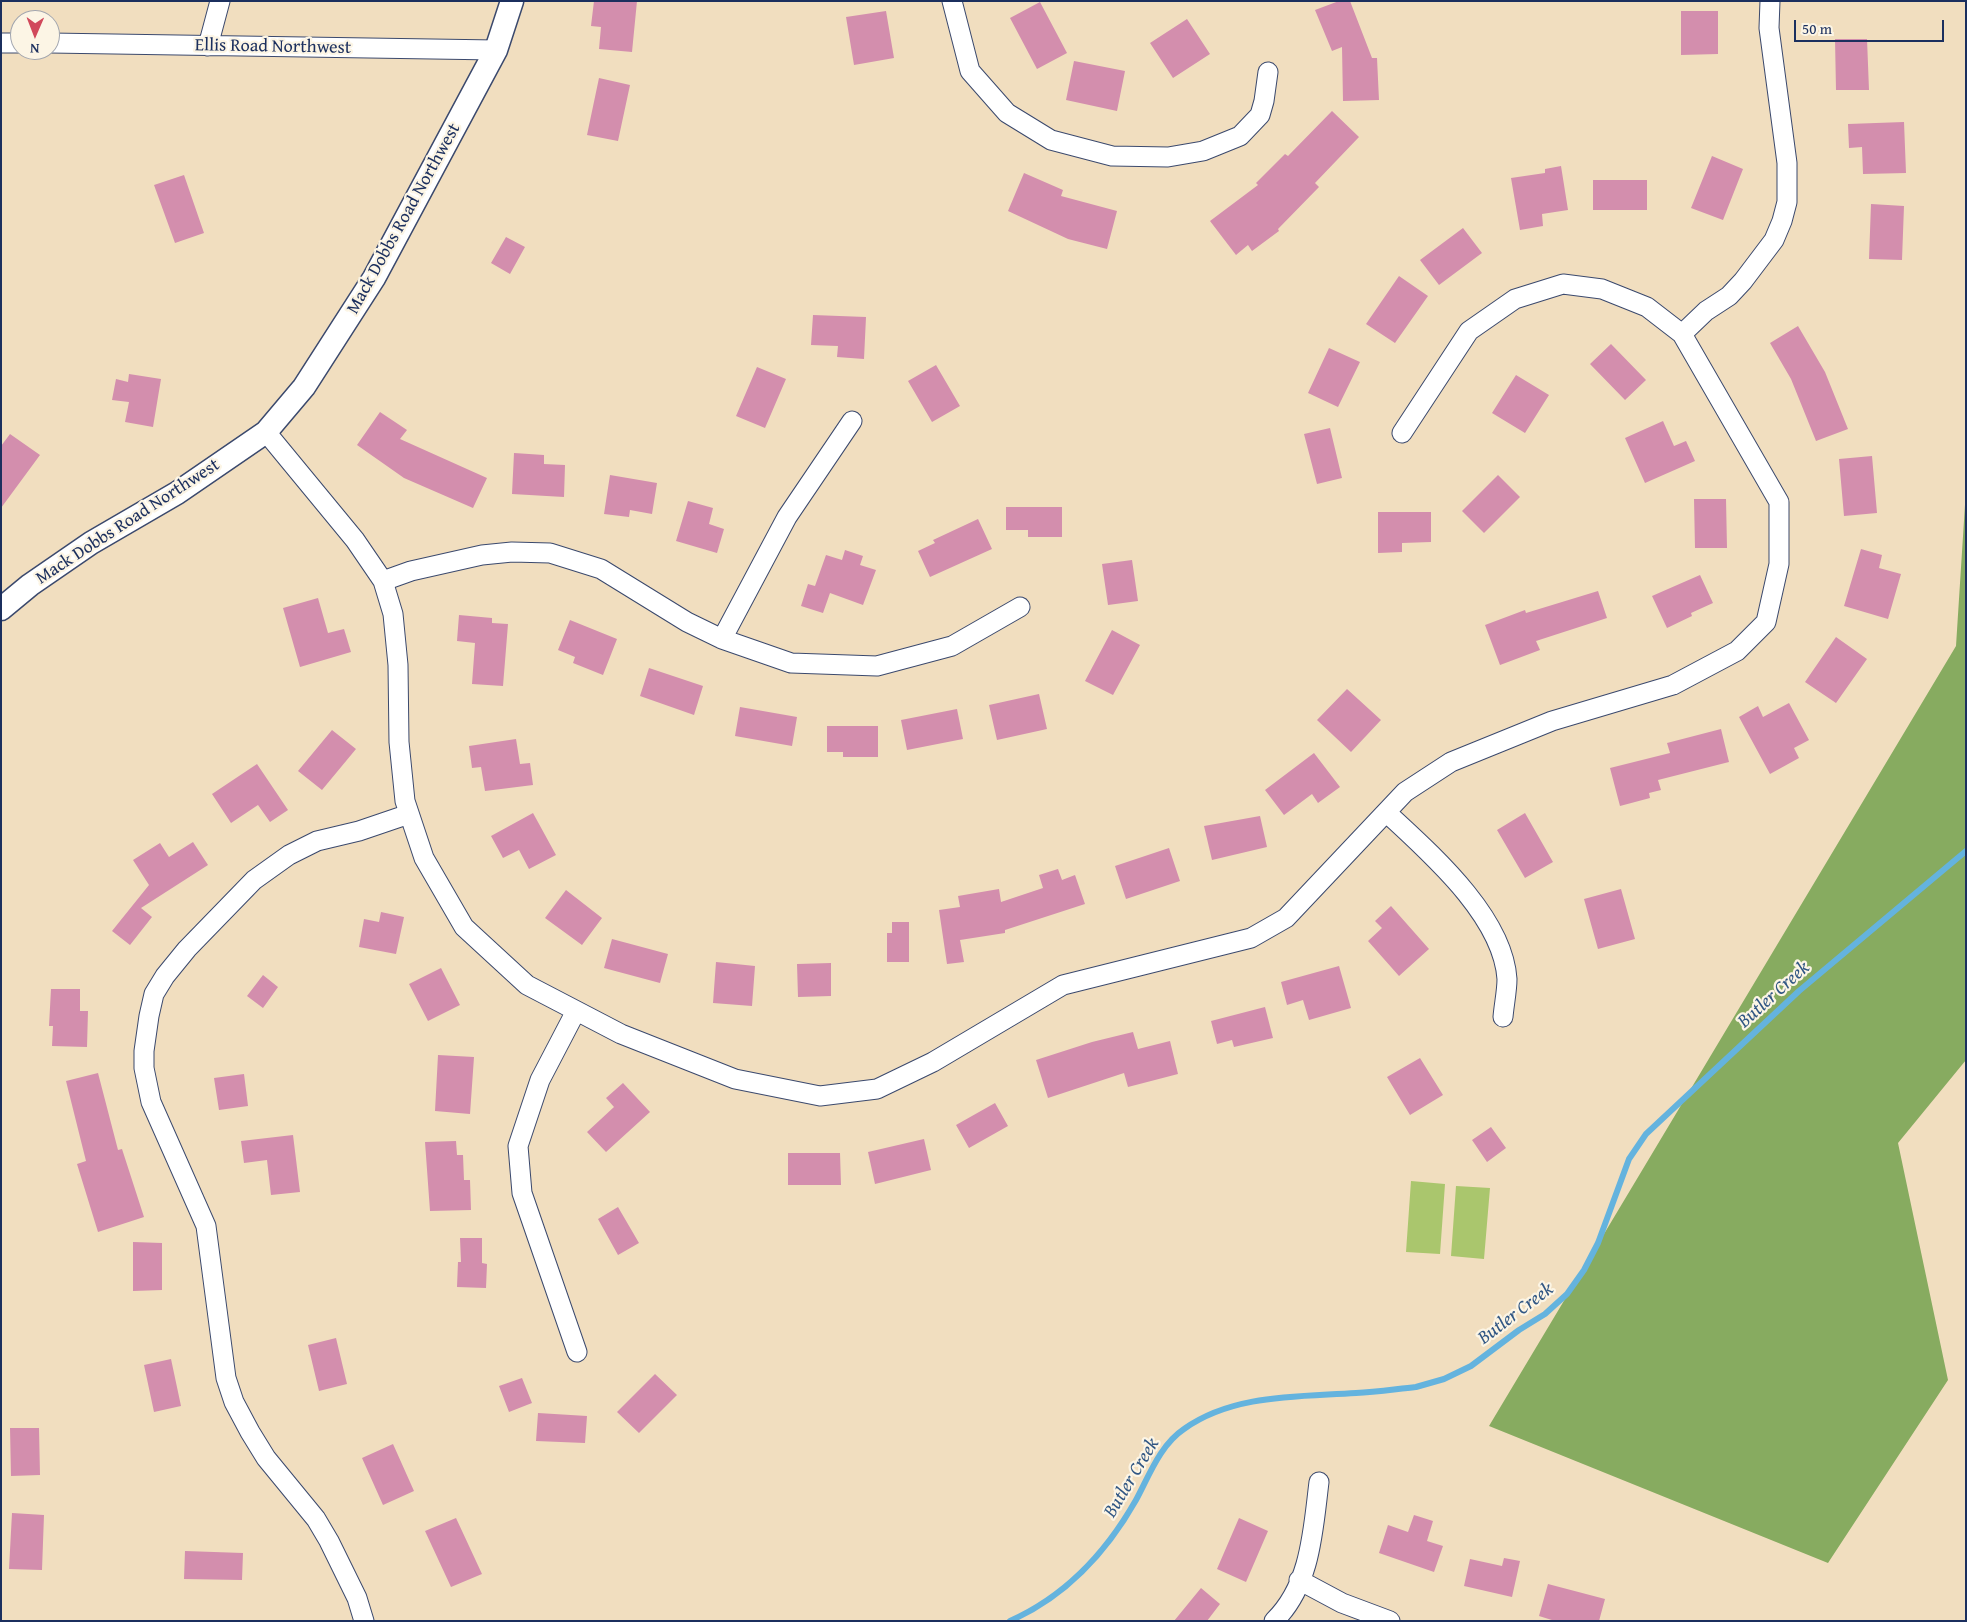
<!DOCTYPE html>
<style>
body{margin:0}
#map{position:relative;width:1967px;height:1622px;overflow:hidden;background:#f1debf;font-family:"Gentium Book Plus",serif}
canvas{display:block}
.frame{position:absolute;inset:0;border:2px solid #1b2f5e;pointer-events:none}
.north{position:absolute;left:10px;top:10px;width:50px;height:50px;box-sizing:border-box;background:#fcf5e5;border:1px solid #a2a6af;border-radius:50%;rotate:181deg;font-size:14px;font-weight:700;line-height:20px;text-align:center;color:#1b2f5e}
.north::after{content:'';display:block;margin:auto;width:18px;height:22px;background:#d1495b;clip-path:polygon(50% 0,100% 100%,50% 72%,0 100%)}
.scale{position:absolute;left:1794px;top:20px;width:150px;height:22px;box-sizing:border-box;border:2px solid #1b2f5e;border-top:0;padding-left:6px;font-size:15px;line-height:18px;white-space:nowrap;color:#1b2f5e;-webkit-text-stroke:4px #fcf5e5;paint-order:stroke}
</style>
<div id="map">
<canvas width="1967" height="1622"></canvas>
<div class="frame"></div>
<div class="north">N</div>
<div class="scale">50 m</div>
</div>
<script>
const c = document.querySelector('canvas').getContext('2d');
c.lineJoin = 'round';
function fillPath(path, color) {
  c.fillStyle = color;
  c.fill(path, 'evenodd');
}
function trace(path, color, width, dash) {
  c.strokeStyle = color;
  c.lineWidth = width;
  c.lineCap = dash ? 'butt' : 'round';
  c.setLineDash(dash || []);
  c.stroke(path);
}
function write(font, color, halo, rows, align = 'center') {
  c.font = font + ' "Gentium Book Plus",serif';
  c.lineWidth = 4.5;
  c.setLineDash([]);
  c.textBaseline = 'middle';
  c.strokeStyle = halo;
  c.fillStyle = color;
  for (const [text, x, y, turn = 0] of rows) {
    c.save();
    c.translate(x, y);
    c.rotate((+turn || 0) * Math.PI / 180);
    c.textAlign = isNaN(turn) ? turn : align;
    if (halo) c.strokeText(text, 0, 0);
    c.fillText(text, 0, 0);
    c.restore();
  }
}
fillPath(new Path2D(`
 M 1411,1181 L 1445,1184 L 1440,1254 L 1406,1252 Z
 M 1456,1186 L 1490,1188 L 1484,1259 L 1451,1256 Z`), '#aac66d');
fillPath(new Path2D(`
 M 1966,489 L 1966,1060 L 1898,1143 L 1948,1380 L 1828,1563 L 1489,1426 L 1956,646 Z`), '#87ab60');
trace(new Path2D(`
 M 1010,1621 C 1066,1596 1106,1553 1136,1500 C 1149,1476 1160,1445 1184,1429 C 1233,1394 1298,1397 1356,1393 C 1376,1392 1396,1389 1416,1387 L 1444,1379 L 1471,1366 L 1519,1330 L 1545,1314 L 1567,1294 L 1584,1270 L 1598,1243 L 1629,1159 L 1646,1134 L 1799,991 L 1966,851`), '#64b3de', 6);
fillPath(new Path2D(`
 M 594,1 L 637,1 L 632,52 L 599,49 L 601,27 L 591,26 Z
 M 1339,1 L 1350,1 L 1372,58 L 1377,58 L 1379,100 L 1343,101 L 1342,47 L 1332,51 L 1315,10 Z
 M 1040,2 L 1067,53 L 1037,69 L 1010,18 Z
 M 886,11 L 894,58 L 854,65 L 846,17 Z
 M 1681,11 L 1718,11 L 1718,54 L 1681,55 Z
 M 1187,19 L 1210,54 L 1173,78 L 1150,43 Z
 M 1835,39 L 1867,39 L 1869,90 L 1836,90 Z
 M 1074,61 L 1125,71 L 1117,111 L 1066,100 Z
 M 599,78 L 630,85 L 618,141 L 587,135 Z
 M 1332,111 L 1359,137 L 1315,183 L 1319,187 L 1278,229 L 1279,231 L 1252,251 L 1248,245 L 1236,255 L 1210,221 L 1258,185 L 1256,183 L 1285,154 L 1288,156 Z
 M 1904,122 L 1906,173 L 1863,174 L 1862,147 L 1849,148 L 1848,124 Z
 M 1712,156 L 1743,169 L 1723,220 L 1691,208 Z
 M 1561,166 L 1568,210 L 1542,214 L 1543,226 L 1520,230 L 1511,178 L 1545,173 L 1545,169 Z
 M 1024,173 L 1063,190 L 1061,196 L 1117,211 L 1107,249 L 1068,239 L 1008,211 Z
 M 184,175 L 204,233 L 175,243 L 154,185 Z
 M 1593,180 L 1647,180 L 1647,210 L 1593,210 Z
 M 1871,204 L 1904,206 L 1902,260 L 1869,259 Z
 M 1463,228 L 1482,253 L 1439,285 L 1420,260 Z
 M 506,237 L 525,247 L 510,274 L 491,263 Z
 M 1399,276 L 1428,296 L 1395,343 L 1366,324 Z
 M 813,315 L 866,317 L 864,359 L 837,357 L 838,346 L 811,345 Z
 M 1798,326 L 1825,372 L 1848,429 L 1816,441 L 1791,379 L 1770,343 Z
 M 1611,344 L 1646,380 L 1625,400 L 1590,364 Z
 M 1329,348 L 1360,362 L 1338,407 L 1308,393 Z
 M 936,365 L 960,406 L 932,422 L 908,381 Z
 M 757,367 L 786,379 L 765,428 L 736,416 Z
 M 129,374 L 161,379 L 153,427 L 125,422 L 129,402 L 112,400 L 116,379 L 128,382 Z
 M 1516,375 L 1549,395 L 1525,433 L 1492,413 Z
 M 380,412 L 407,430 L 400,439 L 487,478 L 473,508 L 404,478 L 357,445 Z
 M 1663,421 L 1674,446 L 1686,441 L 1695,461 L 1645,483 L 1625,438 Z
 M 1330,428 L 1342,478 L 1317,484 L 1304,434 Z
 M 10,434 L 40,455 L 1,508 L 1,446 Z
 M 514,453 L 544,455 L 544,464 L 565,465 L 564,497 L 512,494 Z
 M 1872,456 L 1877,513 L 1844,516 L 1839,459 Z
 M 610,475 L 657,483 L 652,514 L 630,510 L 629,517 L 604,514 Z
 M 1498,475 L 1520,497 L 1484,533 L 1462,511 Z
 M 1694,499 L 1726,499 L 1727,548 L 1695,548 Z
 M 688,501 L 713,508 L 709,524 L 724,529 L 717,553 L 676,541 Z
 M 1006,507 L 1062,507 L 1062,537 L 1028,537 L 1028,530 L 1006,530 Z
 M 1378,512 L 1431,512 L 1431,542 L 1402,543 L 1402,552 L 1378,553 Z
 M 978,519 L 992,549 L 930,577 L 918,551 L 935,543 L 933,540 Z
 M 1861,549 L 1882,555 L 1879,568 L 1901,574 L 1888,619 L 1844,606 Z
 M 845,550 L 863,556 L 860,565 L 876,570 L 863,605 L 830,593 L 823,613 L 801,606 L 808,584 L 815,586 L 826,555 L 842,560 Z
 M 1132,560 L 1138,601 L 1108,605 L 1102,564 Z
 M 1700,575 L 1713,603 L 1691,613 L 1692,616 L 1667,628 L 1652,596 Z
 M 1598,591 L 1607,618 L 1536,641 L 1540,650 L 1500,665 L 1485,625 L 1525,610 L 1526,613 Z
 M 318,598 L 328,633 L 344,629 L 351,652 L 300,667 L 283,608 Z
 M 459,615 L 492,618 L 492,623 L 508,624 L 503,686 L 472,684 L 475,643 L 457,641 Z
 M 570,620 L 617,639 L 603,675 L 573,663 L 575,657 L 558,650 Z
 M 1112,630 L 1140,645 L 1113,695 L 1085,681 Z
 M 1836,637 L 1867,659 L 1836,703 L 1805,682 Z
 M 649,668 L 703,686 L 694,715 L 640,696 Z
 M 1347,689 L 1381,720 L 1351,752 L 1317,720 Z
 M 1039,694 L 1047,729 L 997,740 L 989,705 Z
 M 1789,703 L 1809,740 L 1794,748 L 1799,758 L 1770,774 L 1739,717 L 1758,706 L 1763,717 Z
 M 740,707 L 797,717 L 792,746 L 735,736 Z
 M 957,709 L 963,739 L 907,750 L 901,720 Z
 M 827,726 L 878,726 L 878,757 L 843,757 L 843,752 L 827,752 Z
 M 1721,729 L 1729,762 L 1658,780 L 1661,790 L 1649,793 L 1650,798 L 1620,806 L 1610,768 L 1670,753 L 1667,743 Z
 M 332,730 L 356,749 L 322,790 L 298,771 Z
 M 516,739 L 520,764 L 530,763 L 533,785 L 485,791 L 481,767 L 472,768 L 469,746 Z
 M 1314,753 L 1340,787 L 1318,803 L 1312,794 L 1284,815 L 1265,790 Z
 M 257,764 L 288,810 L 270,822 L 258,805 L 231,823 L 212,794 Z
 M 533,813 L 556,855 L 529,869 L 519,850 L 503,858 L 491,836 Z
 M 1525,813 L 1553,862 L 1525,878 L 1497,830 Z
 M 1260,816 L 1267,847 L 1212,860 L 1204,826 Z
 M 193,842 L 208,865 L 141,908 L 152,917 L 130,945 L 112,931 L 149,885 L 133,860 L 160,843 L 169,857 Z
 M 1169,848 L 1180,881 L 1126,899 L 1115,866 Z
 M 1058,869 L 1062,880 L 1075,875 L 1085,904 L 1005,930 L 1005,933 L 960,940 L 964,962 L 947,964 L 939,910 L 960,907 L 958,896 L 999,889 L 1001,902 L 1043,888 L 1039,875 Z
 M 1621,889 L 1635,939 L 1598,949 L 1584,899 Z
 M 566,890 L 602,918 L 582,945 L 545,918 Z
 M 1391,906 L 1429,949 L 1399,976 L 1368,941 L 1382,928 L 1375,921 Z
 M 381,912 L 404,917 L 396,954 L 359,947 L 364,919 L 379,922 Z
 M 892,922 L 909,922 L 909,962 L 887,962 L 887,933 L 892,933 Z
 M 612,939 L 668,954 L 660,983 L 604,968 Z
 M 716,962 L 755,966 L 752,1006 L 713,1003 Z
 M 831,963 L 831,996 L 798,997 L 797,964 Z
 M 1339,966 L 1351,1008 L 1309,1020 L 1303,1000 L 1287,1005 L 1281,982 Z
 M 441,968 L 460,1005 L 428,1021 L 409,984 Z
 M 263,975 L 278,987 L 263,1008 L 247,996 Z
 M 51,989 L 80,989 L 80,1011 L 88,1011 L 87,1047 L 52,1046 L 53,1026 L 49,1026 Z
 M 1265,1007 L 1273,1038 L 1234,1047 L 1232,1040 L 1217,1044 L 1211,1021 Z
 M 1133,1032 L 1138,1049 L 1170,1041 L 1178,1074 L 1128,1087 L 1124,1073 L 1048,1098 L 1036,1060 L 1092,1042 Z
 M 438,1055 L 474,1057 L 470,1114 L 435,1111 Z
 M 1420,1058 L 1443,1095 L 1410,1115 L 1387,1077 Z
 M 98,1073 L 118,1150 L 122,1149 L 144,1217 L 98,1232 L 77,1164 L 86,1161 L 66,1081 Z
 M 244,1074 L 248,1106 L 219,1110 L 214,1078 Z
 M 623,1083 L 650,1112 L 606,1152 L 587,1132 L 614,1107 L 606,1098 Z
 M 995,1103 L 1008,1126 L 969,1148 L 956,1125 Z
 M 1491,1127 L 1506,1148 L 1487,1162 L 1472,1140 Z
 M 293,1135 L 300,1192 L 271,1195 L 267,1160 L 244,1163 L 241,1141 Z
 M 924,1139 L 931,1170 L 875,1184 L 868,1152 Z
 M 456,1141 L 457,1155 L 463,1155 L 464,1180 L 470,1180 L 471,1210 L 430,1211 L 425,1142 Z
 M 788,1153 L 840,1153 L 841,1185 L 788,1185 Z
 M 618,1207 L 639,1243 L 618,1255 L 598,1219 Z
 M 460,1238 L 482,1238 L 482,1263 L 487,1264 L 486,1288 L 457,1287 L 458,1262 L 461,1262 Z
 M 133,1242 L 162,1243 L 162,1290 L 133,1291 Z
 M 336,1338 L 347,1384 L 319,1391 L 308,1345 Z
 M 171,1359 L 181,1406 L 154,1412 L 144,1365 Z
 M 655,1374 L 677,1395 L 639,1433 L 617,1412 Z
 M 522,1378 L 532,1403 L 509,1412 L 499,1386 Z
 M 538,1413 L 587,1416 L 585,1443 L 536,1441 Z
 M 10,1428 L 39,1428 L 40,1475 L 11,1476 Z
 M 393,1444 L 414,1491 L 383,1505 L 362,1458 Z
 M 12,1513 L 44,1515 L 42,1570 L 9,1569 Z
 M 1414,1515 L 1433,1521 L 1427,1541 L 1443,1546 L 1434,1572 L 1379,1553 L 1388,1525 L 1408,1532 Z
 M 456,1518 L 482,1574 L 451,1587 L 425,1531 Z
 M 1239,1518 L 1268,1531 L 1246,1582 L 1217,1569 Z
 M 185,1551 L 243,1553 L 242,1580 L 184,1579 Z
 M 1504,1558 L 1520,1561 L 1512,1597 L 1464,1586 L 1470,1559 L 1502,1566 Z
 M 1548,1584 L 1605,1599 L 1599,1621 L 1555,1621 L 1539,1616 Z
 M 1201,1588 L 1220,1604 L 1207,1621 L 1174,1621 Z`), '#d38ead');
const minor = new Path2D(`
 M 952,1 L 970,71 L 1007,113 L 1051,140 L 1112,156 L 1168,157 L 1203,151 L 1240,136 L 1260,115 L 1264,101 L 1268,72
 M 1,43 L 20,43
 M 50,43 L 496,50
 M 208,46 L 220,1
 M 1682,334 L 1706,311 L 1729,296 L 1743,281 L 1774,240 L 1782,221 L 1787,202 L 1787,163 L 1769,28 L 1770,1
 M 266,432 L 355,540 L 383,581 L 393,614 L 398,665 L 399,742 L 405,801 L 424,858 L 464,927 L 527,985 L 621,1034 L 735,1079 L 820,1096 L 877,1089 L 933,1062 L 1063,985 L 1251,938 L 1286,918 L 1405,792 L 1451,762 L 1552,721 L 1673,685 L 1737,651 L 1766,622 L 1779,564 L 1779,502 L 1682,334 L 1647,307 L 1602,289 L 1563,284 L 1515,299 L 1469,331 L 1402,433
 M 383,581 L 411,571 L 482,555 L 512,552 L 550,553 L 601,569 L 687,622 L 722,639 L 791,663 L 877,666 L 952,646 L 1020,607
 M 722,639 L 787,517 L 852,421
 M 1387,813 C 1430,853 1503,916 1507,979 C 1507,991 1504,1005 1503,1017
 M 576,1011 L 540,1080 L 518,1146 L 522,1193 L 577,1352
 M 1299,1580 L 1342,1603 L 1390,1621
 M 364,1621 L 357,1598 L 329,1541 L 316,1519 L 266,1458 L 250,1432 L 234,1402 L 226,1378 L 206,1226 L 151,1102 L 144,1068 L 144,1051 L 149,1016 L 154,994 L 165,976 L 187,949 L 254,880 L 289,855 L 317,841 L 359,831 L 409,814
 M 1274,1621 C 1311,1585 1313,1530 1319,1482`);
const tertiary = new Path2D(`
 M 1,609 L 30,585 L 91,543 L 177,493 L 266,432 L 304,387 L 374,278 L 496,50 L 512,1`);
trace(minor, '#3b496d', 21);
trace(tertiary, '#3b496d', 25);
trace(minor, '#fff', 19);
trace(tertiary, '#fff', 22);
write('18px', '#1b2f5e', '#fcf5e5', [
 ["Ellis Road Northwest",273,47,1],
 ["Mack Dobbs Road Northwest",404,219,-61],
 ["Mack Dobbs Road Northwest",128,522,-33]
]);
write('italic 19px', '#315784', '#fcf5e5', [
 ["Butler Creek",1774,995,-42],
 ["Butler Creek",1516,1314,-37],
 ["Butler Creek",1132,1478,-59]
]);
</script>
